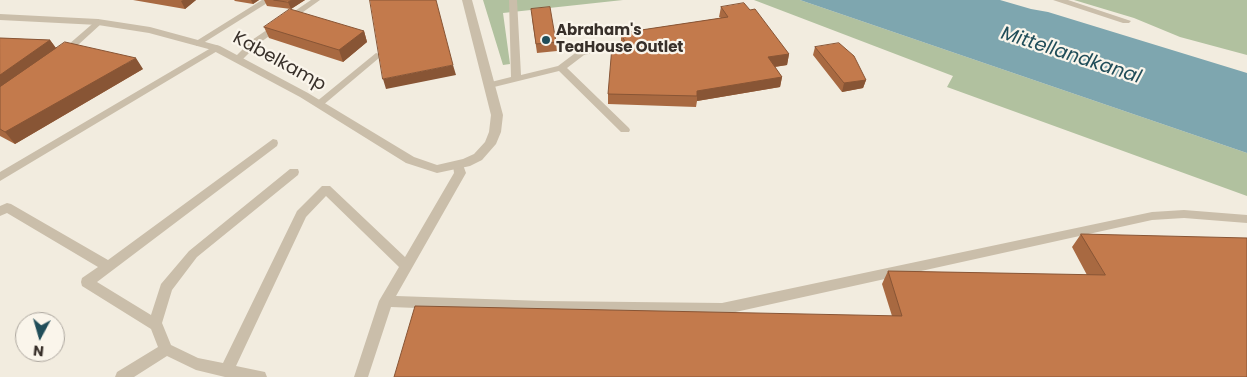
<!DOCTYPE html>
<style>
body{margin:0}
#map{position:relative;width:1247px;height:377px;overflow:hidden;background:#f2ecdf;font-family:Poppins,sans-serif}
canvas{display:block}
.north{position:absolute;left:15px;top:312px;width:50px;height:50px;box-sizing:border-box;background:#faf5eb;border:1px solid #aca69e;border-radius:50%;rotate:186deg;font-size:14px;font-weight:700;line-height:20px;text-align:center;color:#38302a}
.north::after{content:'';display:block;margin:auto;width:18px;height:22px;background:#204d59;clip-path:polygon(50% 0,100% 100%,50% 72%,0 100%)}
</style>
<div id="map">
<canvas width="1247" height="377"></canvas>
<div class="north">N</div>
</div>
<script>
const c = document.querySelector('canvas').getContext('2d');
c.lineJoin = 'round';
function fillPath(path, color) {
  c.fillStyle = color;
  c.fill(path, 'evenodd');
}
function trace(path, color, width, dash) {
  c.strokeStyle = color;
  c.lineWidth = width;
  c.lineCap = dash ? 'butt' : 'round';
  c.setLineDash(dash || []);
  c.stroke(path);
}
function write(font, color, halo, rows, align = 'center') {
  c.font = font + ' Poppins,sans-serif';
  c.lineWidth = 4.5;
  c.setLineDash([]);
  c.textBaseline = 'middle';
  c.strokeStyle = halo;
  c.fillStyle = color;
  for (const [text, x, y, turn = 0] of rows) {
    c.save();
    c.translate(x, y);
    c.rotate((+turn || 0) * Math.PI / 180);
    c.textAlign = isNaN(turn) ? turn : align;
    if (halo) c.strokeText(text, 0, 0);
    c.fillText(text, 0, 0);
    c.restore();
  }
}
fillPath(new Path2D(`
 M 483,0 L 623,0 L 503,13 L 510,64 L 503,65 Z
 M 754,0 L 800,0 L 1247,153 L 1247,196 L 947,87 L 953,76 Z
 M 1074,0 L 1247,0 L 1247,55 L 1180,37 L 1134,18 Z`), '#b1c19f');
fillPath(new Path2D(`
 M 800,0 L 1000,0 L 1031,9 L 1048,12 L 1247,73 L 1247,153 Z`), '#7ea6af');
fillPath(new Path2D(`
 M 262,0 L 272,0 L 200,45 L 197,46 L 193,43 Z
 M 311,0 L 320,0 L 258,44 L 241,61 L 235,61 L 235,57 L 252,40 Z
 M 509,0 L 517,0 L 521,75 L 558,66 L 578,51 L 618,44 L 618,48 L 584,55 L 567,68 L 629,128 L 630,130 L 629,132 L 621,132 L 559,71 L 490,88 L 487,87 L 487,83 L 511,77 Z
 M 98,19 L 102,22 L 101,24 L 67,55 L 61,55 L 61,51 Z
 M 216,45 L 219,46 L 219,50 L 0,181 L 0,172 Z
 M 376,53 L 379,54 L 379,58 L 322,106 L 316,106 L 314,104 L 316,102 Z
 M 273,139 L 277,140 L 278,143 L 277,146 L 97,282 L 151,315 L 161,284 L 189,251 L 290,169 L 298,169 L 299,172 L 298,175 L 197,257 L 172,290 L 162,323 L 171,345 L 198,358 L 223,363 L 297,211 L 322,186 L 330,186 L 405,257 L 454,173 L 453,165 L 458,161 L 462,162 L 466,173 L 396,296 L 544,301 L 722,303 L 1152,212 L 1184,210 L 1247,215 L 1247,223 L 1184,218 L 1152,220 L 722,315 L 544,313 L 391,307 L 368,377 L 354,377 L 379,301 L 399,267 L 326,196 L 306,217 L 236,366 L 265,372 L 267,377 L 225,377 L 196,370 L 167,356 L 134,377 L 115,377 L 117,372 L 158,347 L 151,329 L 82,286 L 81,282 L 82,278 L 98,267 L 7,213 L 0,216 L 0,206 L 7,203 L 11,204 L 108,260 Z`), '#cabeaa');
fillPath(new Path2D(`
 M 462,0 L 472,0 L 503,115 L 501,132 L 496,144 L 482,160 L 470,166 L 437,173 L 406,163 L 300,97 L 212,50 L 149,33 L 98,25 L 0,20 L 0,14 L 98,19 L 150,27 L 220,46 L 308,93 L 414,157 L 437,165 L 463,159 L 474,154 L 485,142 L 489,132 L 491,115 Z
 M 1053,0 L 1068,0 L 1131,21 L 1129,23 L 1123,23 Z`), '#cabeaa');
fillPath(new Path2D(`
 M 133,0 L 196,0 L 185,9 Z
 M 234,0 L 259,0 L 253,4 L 235,1 Z
 M 264,0 L 305,0 L 291,9 L 267,6 Z
 M 721,7 L 750,10 L 789,54 L 787,65 L 775,67 L 782,77 L 780,87 L 697,101 L 696,107 L 608,104 L 608,94 L 621,44 L 621,33 L 721,18 L 719,17 Z
 M 532,18 L 556,42 L 557,51 L 537,53 Z
 M 264,27 L 364,31 L 367,42 L 343,62 L 269,38 Z
 M 0,38 L 50,40 L 56,48 L 143,69 L 15,144 L 0,136 Z
 M 815,47 L 866,80 L 863,88 L 842,92 L 813,55 Z
 M 1081,234 L 1247,377 L 892,316 L 882,284 L 888,271 L 1087,275 L 1072,247 Z`), '#a86941');
fillPath(new Path2D(`
 M 183,0 L 196,0 L 185,9 L 181,1 Z
 M 251,0 L 259,0 L 253,4 Z
 M 292,0 L 305,0 L 291,9 L 288,2 Z
 M 364,31 L 367,42 L 343,62 L 339,50 Z
 M 50,40 L 58,51 L 0,94 L 0,75 Z
 M 789,54 L 787,65 L 766,68 L 768,57 Z
 M 136,58 L 143,69 L 15,144 L 5,132 Z
 M 453,65 L 456,75 L 386,89 L 383,79 Z
 M 782,77 L 780,87 L 697,101 L 697,91 Z
 M 866,80 L 863,88 L 842,92 L 844,83 Z`), '#885535');
const building = new Path2D(`
 M 274,0 L 292,0 L 288,2 Z
 M 370,0 L 436,0 L 453,65 L 383,79 Z
 M 744,3 L 750,10 L 755,9 L 789,54 L 768,57 L 782,77 L 697,91 L 697,96 L 608,94 L 612,46 L 626,44 L 621,33 L 728,17 L 721,7 Z
 M 550,7 L 556,42 L 536,44 L 531,9 Z
 M 290,9 L 364,31 L 339,50 L 264,27 Z
 M 0,38 L 50,40 L 0,75 Z
 M 65,42 L 136,58 L 5,132 L 0,129 L 0,87 Z
 M 839,43 L 854,56 L 866,80 L 844,83 L 815,47 Z
 M 1081,234 L 1247,238 L 1247,377 L 394,377 L 415,306 L 902,316 L 888,271 L 1105,275 Z`);
fillPath(building, '#c37a4c');
trace(building, '#885535', 1);
for (const [x, y, r, color] of [
 [546,40,5,"#204d59"]
]) {
  const dot = new Path2D();
  dot.arc(x, y, r, 0, 2 * Math.PI);
  c.fillStyle = color;
  c.fill(dot);
  trace(dot, '#faf5eb', 2);
}
write('bold 15px', '#38302a', '#faf5eb', [
 ["Abraham's",556,31],
 ["TeaHouse Outlet",556,48]
], 'left');
write('18px', '#38302a', '#faf5eb', [
 ["Kabelkamp",279,62,29]
]);
write('italic 19px', '#204d59', '#faf5eb', [
 ["Mittellandkanal",1071,56,18]
]);
</script>
